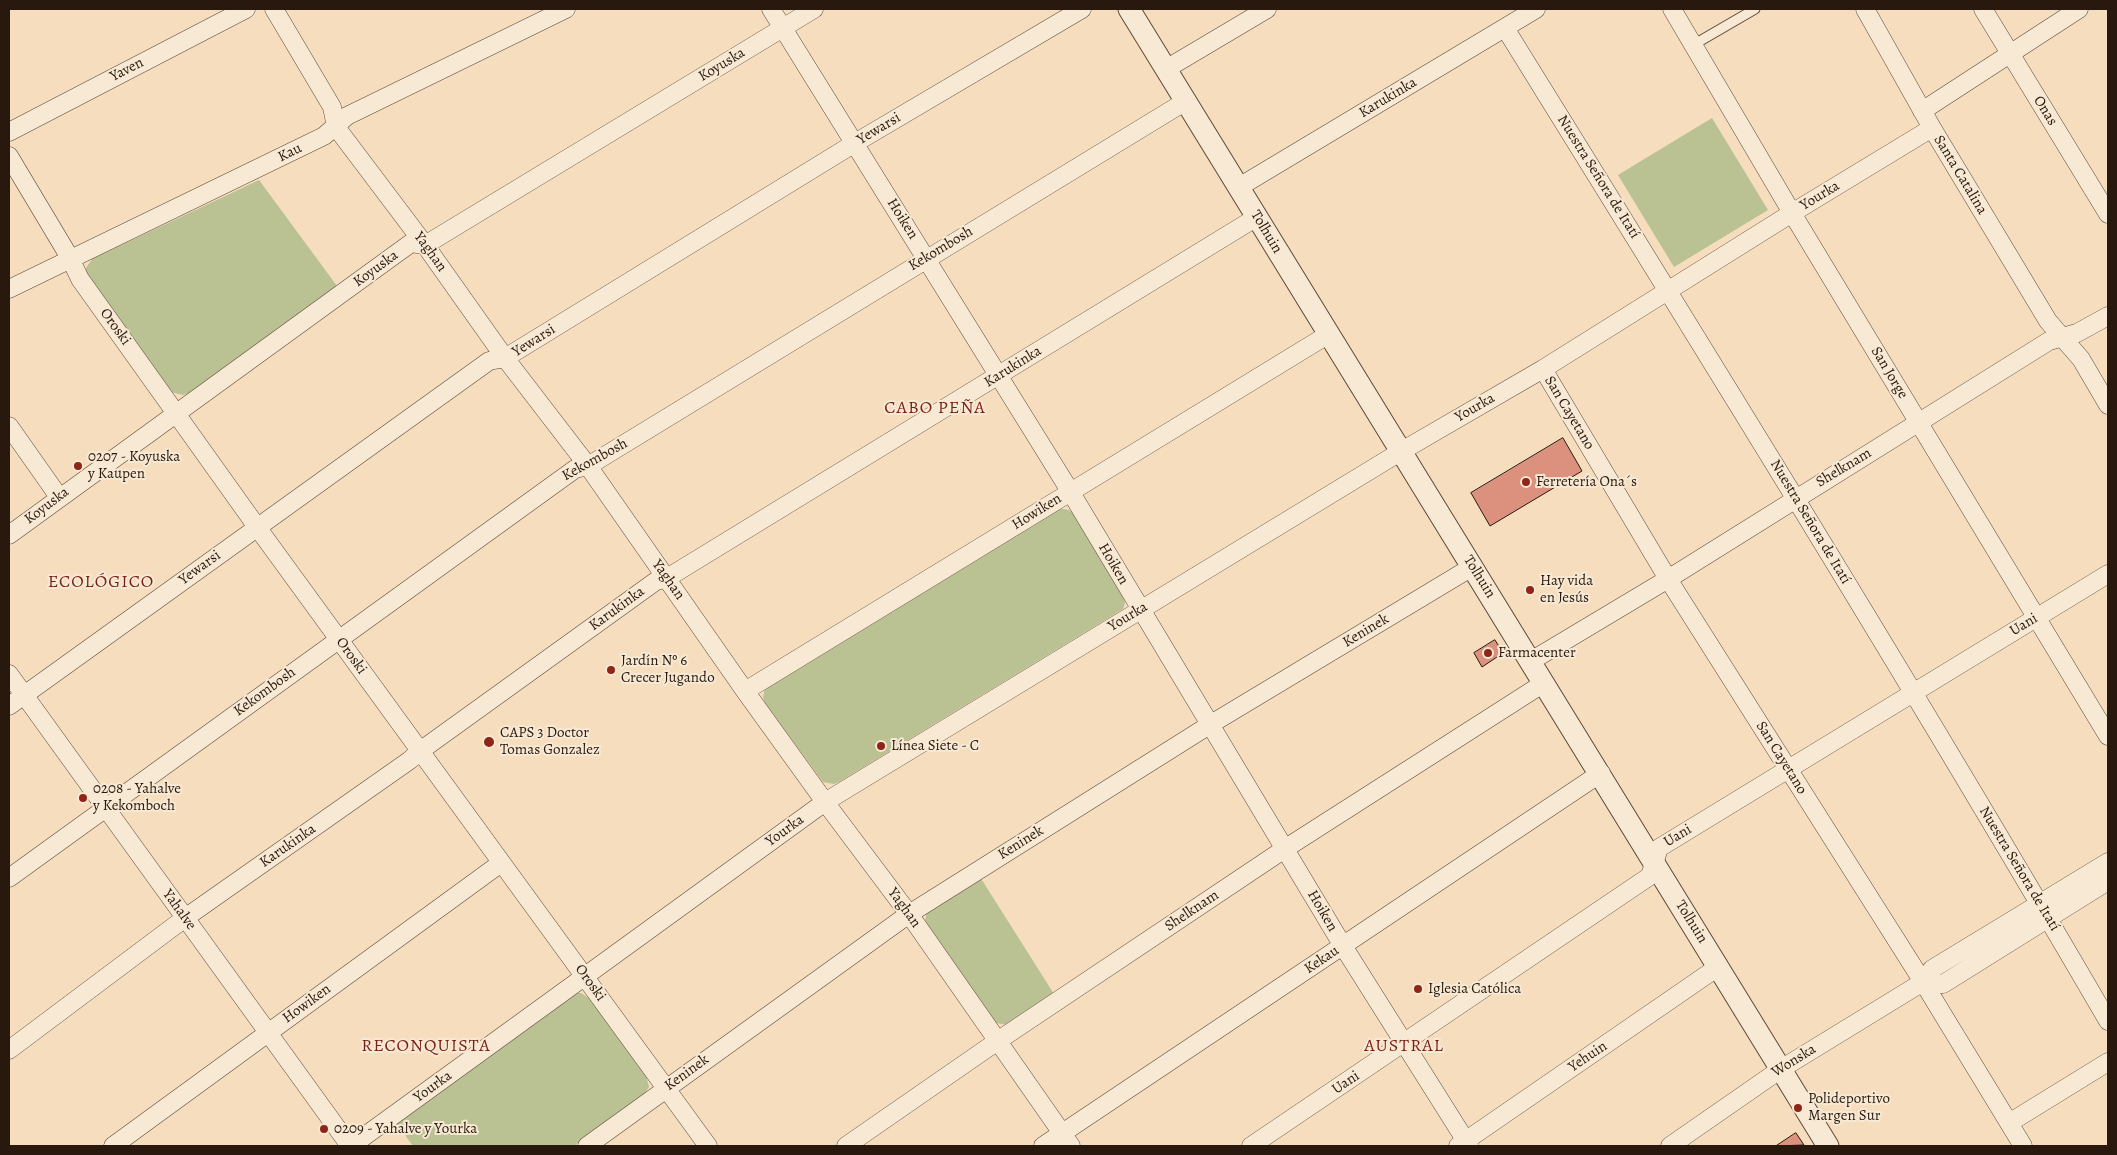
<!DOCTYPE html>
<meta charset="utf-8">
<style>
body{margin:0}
#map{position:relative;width:2117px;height:1155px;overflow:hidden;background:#f5ddbd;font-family:Alegreya,serif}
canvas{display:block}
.frame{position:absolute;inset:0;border:10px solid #28180e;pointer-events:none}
</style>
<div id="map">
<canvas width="2117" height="1155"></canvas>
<div class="frame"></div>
</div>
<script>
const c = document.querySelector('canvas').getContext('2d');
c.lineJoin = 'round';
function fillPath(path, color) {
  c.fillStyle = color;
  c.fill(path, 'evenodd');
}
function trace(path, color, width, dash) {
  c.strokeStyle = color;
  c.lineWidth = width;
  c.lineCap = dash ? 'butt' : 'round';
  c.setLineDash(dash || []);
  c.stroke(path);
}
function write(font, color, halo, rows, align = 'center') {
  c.font = font + ' Alegreya,serif';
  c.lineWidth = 4;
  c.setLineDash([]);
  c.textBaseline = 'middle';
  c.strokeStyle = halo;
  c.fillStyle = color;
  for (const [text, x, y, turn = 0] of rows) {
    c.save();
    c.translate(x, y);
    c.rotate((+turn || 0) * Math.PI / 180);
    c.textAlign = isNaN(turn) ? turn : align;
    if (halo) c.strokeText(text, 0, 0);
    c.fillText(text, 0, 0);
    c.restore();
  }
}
fillPath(new Path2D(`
 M 1712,118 L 1768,210 L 1674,267 L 1618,175 Z
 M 259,180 L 337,286 L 189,393 L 183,395 L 171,392 L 86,273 L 86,268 L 92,259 Z
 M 1058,508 L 1069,510 L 1074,514 L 1123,592 L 1125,603 L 1123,609 L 839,782 L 834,784 L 823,782 L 765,703 L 763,698 L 765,687 Z
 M 980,877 L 1054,994 L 1007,1025 L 996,1023 L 992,1019 L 925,922 L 927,910 Z
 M 575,993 L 581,993 L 590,999 L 646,1075 L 649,1087 L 643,1096 L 574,1146 L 413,1146 L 396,1123 Z`), '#bac192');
const building = new Path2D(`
 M 1563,438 L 1582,471 L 1490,526 L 1471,493 Z
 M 1495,640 L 1503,653 L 1482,667 L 1474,653 Z
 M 1796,1133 L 1804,1145 L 1776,1146 Z`);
fillPath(building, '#db917d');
trace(building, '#28180e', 1);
const service = new Path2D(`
 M 1693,45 L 1755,9`);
const minor = new Path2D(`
 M 274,9 L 332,107 L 336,127 L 425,245 L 505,358 L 588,466 L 745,691 L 825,802 L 909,914 L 1071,1146
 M 771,9 L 1070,491 L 1343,946 L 1469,1146
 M 1672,9 L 1792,213 L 2108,736
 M 1865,9 L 1932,128 L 2048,321 L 2081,359 L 2108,405
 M 1983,9 L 2108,214
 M 1505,28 C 1709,357 1913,686 2108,1021
 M 1166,69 L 1267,9
 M 1922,111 L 2079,9
 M 9,132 L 246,9
 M 9,156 L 70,258 L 80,279 L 257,527 L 708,1146
 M 1239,187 L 1536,9
 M 9,289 L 324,136 L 347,116 L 566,9
 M 1543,369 L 1668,579 L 1923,982 L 2023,1146
 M 9,426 L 59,497
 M 9,535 L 411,243 L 425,245 L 814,9
 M 1531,661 L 1668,579 L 2049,341 L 2077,333 L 2108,316
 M 9,674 L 350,1146
 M 745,691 L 1329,334
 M 9,706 L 489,361 L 505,358 L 855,143 L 1082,9
 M 2108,862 L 1932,969 L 1923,982 L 1943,984 L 2108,881
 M 9,878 L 575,469 L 588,466 L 1186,101
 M 9,1050 L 185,918 L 410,760 L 420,751 L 656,581 L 667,578 L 1257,217
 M 2009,1123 L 2108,1062
 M 113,1146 L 501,863
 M 351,1146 L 825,802 L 1400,452 L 1543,369 L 1792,213 L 1932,128
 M 587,1146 L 909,914 L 1211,724 L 1472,567
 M 846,1146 L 999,1040 L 1286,848 L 1544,683
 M 1043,1146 L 1601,773
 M 1251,1146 L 1650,876 L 1659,848 L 2108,574
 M 1458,1146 L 1718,967
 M 1670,1146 L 1781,1069 L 1923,982`);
const tertiary = new Path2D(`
 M 1129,9 C 1362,388 1595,767 1828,1146`);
trace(service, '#5b493a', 11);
trace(minor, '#5b493a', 19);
trace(tertiary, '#5b493a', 23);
trace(service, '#f8e9d4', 9);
trace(minor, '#f8e9d4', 18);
trace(tertiary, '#f8e9d4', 21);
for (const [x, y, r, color] of [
 [78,466,5,"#8f2418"],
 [1526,482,5,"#8f2418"],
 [1530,590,5,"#8f2418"],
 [1488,653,5,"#8f2418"],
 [611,670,5,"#8f2418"],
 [489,742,6,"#8f2418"],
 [881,746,5,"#8f2418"],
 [83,798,5,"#8f2418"],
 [1418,989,5,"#8f2418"],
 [1798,1108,5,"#8f2418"],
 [324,1129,5,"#8f2418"]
]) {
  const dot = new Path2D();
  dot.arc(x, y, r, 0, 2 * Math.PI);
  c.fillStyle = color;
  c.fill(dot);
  trace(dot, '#f8e9d4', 2);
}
write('15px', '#28180e', '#f8e9d4', [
 ["Koyuska",722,65,-31],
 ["Yaven",127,70,-27],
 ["Karukinka",1388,98,-31],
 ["Onas",2045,111,58],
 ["Yewarsi",879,129,-31],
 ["Kau",290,153,-26],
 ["Santa Catalina",1960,175,59],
 ["Nuestra Señora de Itatí",1598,177,58],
 ["Yourka",1820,196,-31],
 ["Hoiken",902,219,58],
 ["Tolhuin",1266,232,59],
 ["Kekombosh",941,249,-31],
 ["Yaghan",430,252,54],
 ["Koyuska",376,269,-36],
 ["Oroski",115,327,54],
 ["Yewarsi",534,341,-32],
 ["Karukinka",1013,367,-32],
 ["San Jorge",1889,373,59],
 ["Yourka",1475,408,-30],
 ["San Cayetano",1569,413,59],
 ["Kekombosh",595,460,-29],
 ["Shelknam",1844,468,-31],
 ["Koyuska",47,506,-37],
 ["Howiken",1037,512,-32],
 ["Nuestra Señora de Itatí",1810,522,59],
 ["Hoiken",1113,564,60],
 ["Yewarsi",200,568,-36],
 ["Tolhuin",1479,577,58],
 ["Yaghan",668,580,55],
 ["Karukinka",617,609,-36],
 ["Yourka",1128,617,-31],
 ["Uani",2024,625,-31],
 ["Keninek",1366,631,-31],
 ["Oroski",351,656,54],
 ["Kekombosh",265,692,-36],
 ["San Cayetano",1781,758,58],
 ["Yourka",785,831,-36],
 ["Uani",1678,836,-31],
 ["Keninek",1021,843,-32],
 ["Karukinka",288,846,-35],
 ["Nuestra Señora de Itatí",2019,869,59],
 ["Yaghan",904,908,54],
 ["Yahalve",179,910,54],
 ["Shelknam",1192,911,-34],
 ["Hoiken",1322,911,60],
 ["Tolhuin",1691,922,58],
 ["Kekau",1322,960,-34],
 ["Oroski",590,983,54],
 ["Howiken",307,1004,-36],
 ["Yehuin",1588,1057,-34],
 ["Wonska",1794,1061,-32],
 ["Keninek",687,1073,-36],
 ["Uani",1346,1083,-34],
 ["Yourka",433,1087,-36]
]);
write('15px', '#28180e', '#f8e9d4', [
 ["0207 - Koyuska",88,457],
 ["y Kaupen",88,474],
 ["Ferretería Ona´s",1536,482],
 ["Hay vida",1540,581],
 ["en Jesús",1540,598],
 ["Farmacenter",1498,653],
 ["Jardín Nº 6",621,661],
 ["Crecer Jugando",621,678],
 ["CAPS 3 Doctor",500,733],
 ["Tomas Gonzalez",500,750],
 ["Línea Siete - C",891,746],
 ["0208 - Yahalve",93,789],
 ["y Kekomboch",93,806],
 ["Iglesia Católica",1428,989],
 ["Polideportivo",1808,1099],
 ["Margen Sur",1808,1116],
 ["0209 - Yahalve y Yourka",334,1129]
], 'left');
c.letterSpacing = '1px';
write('18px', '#7a1f14', '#f8e9d4', [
 ["CABO PEÑA",935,409],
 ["ECOLÓGICO",101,583],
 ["RECONQUISTA",426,1047],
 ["AUSTRAL",1404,1047]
]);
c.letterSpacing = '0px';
</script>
